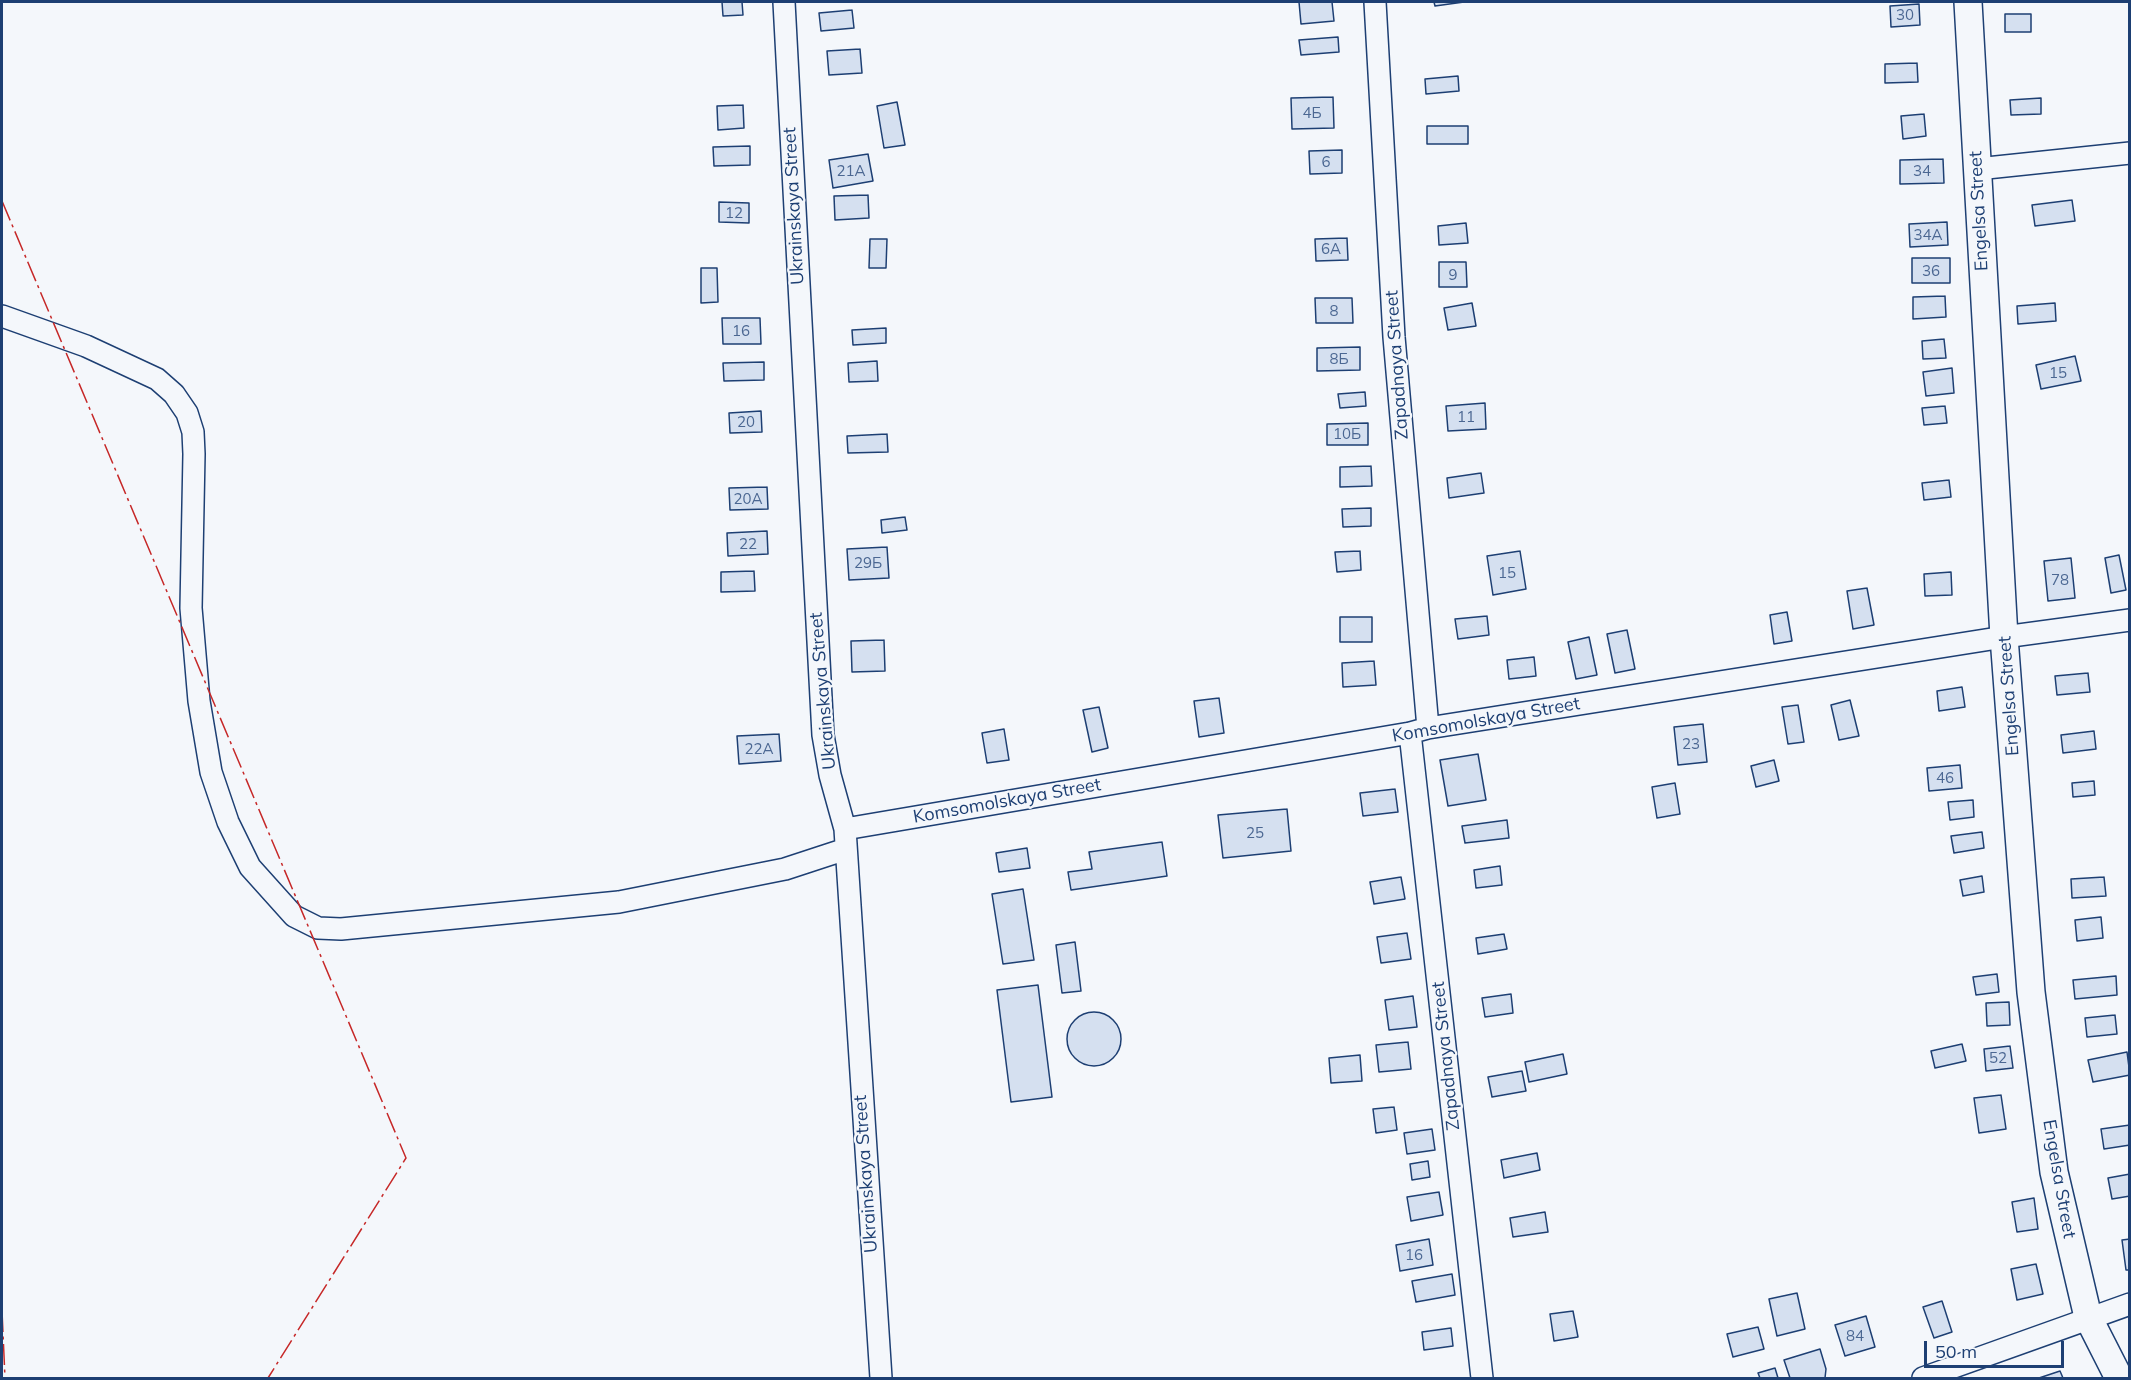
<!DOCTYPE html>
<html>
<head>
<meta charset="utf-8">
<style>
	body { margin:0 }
	#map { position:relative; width:2131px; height:1380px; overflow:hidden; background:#f4f7fb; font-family:Mulish,sans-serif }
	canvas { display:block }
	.frame { position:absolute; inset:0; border:3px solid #1d3f73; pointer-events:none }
	.scale { position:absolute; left:1924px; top:1341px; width:140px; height:27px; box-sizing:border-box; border:3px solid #1d3f73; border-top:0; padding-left:8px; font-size:18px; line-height:21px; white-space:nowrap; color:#1d3f73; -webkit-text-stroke:4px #f4f7fb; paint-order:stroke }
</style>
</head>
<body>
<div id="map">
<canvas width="2131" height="1380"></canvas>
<div class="frame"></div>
<div class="scale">50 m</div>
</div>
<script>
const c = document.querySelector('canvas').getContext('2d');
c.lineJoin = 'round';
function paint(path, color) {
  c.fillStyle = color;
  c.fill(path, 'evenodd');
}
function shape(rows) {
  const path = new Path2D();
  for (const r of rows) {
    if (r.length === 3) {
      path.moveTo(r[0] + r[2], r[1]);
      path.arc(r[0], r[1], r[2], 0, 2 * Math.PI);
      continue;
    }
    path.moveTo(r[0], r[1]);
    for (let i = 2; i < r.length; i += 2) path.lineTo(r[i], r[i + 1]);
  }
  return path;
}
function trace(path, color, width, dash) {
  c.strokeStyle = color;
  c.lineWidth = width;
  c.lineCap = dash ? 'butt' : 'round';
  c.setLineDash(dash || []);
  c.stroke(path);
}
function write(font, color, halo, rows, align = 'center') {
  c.font = font + ' Mulish,sans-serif';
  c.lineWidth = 4.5;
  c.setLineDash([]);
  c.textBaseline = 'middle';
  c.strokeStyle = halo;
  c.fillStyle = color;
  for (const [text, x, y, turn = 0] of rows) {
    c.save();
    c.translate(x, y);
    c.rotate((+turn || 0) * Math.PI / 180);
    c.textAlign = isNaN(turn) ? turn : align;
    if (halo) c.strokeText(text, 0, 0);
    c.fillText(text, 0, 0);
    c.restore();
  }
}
const building = shape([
	[722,2,742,2,743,15,723,16,722,2],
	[1299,2,1332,2,1334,21,1301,24,1299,2],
	[1434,2,1464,2,1435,6,1434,2],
	[1919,4,1920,25,1891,27,1890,6,1919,4],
	[852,10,854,28,821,31,819,13,852,10],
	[2005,14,2031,14,2031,32,2005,32,2005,14],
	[1338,37,1339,52,1301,55,1299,40,1338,37],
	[860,49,862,73,829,75,827,51,860,49],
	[1917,63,1918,82,1885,83,1885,64,1917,63],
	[1458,76,1459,91,1426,94,1425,79,1458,76],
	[1333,97,1334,128,1292,129,1291,98,1333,97],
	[2041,98,2041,114,2011,115,2010,100,2041,98],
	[897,102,905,145,884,148,877,106,897,102],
	[743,105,744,128,718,130,717,106,743,105],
	[1924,114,1926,136,1903,139,1901,116,1924,114],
	[1427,126,1468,126,1468,144,1427,144,1427,126],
	[750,146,750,165,714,166,713,147,750,146],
	[1342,150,1342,173,1310,174,1309,151,1342,150],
	[868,154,873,181,833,188,829,160,868,154],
	[1943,159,1944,183,1900,184,1900,160,1943,159],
	[868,195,869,218,835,220,834,196,868,195],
	[2072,200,2075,221,2035,226,2032,205,2072,200],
	[719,202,749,203,749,223,719,222,719,202],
	[1947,222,1948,245,1910,247,1909,224,1947,222],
	[1466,223,1468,243,1439,245,1438,226,1466,223],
	[1347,238,1348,260,1316,261,1315,239,1347,238],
	[870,239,887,239,886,268,869,268,870,239],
	[1912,258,1950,258,1950,283,1912,283,1912,258],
	[1439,262,1466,262,1467,287,1439,287,1439,262],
	[701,268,717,268,718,302,701,303,701,268],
	[1945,296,1946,317,1913,319,1913,297,1945,296],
	[1315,298,1352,298,1353,323,1316,323,1315,298],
	[1472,303,1476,326,1448,330,1444,308,1472,303],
	[2055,303,2056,321,2018,324,2017,306,2055,303],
	[722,318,760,318,761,344,723,344,722,318],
	[886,328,886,343,853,345,852,330,886,328],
	[1944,339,1946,358,1923,359,1922,341,1944,339],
	[1360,347,1360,370,1317,371,1317,348,1360,347],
	[2075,356,2081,381,2041,389,2036,365,2075,356],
	[877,361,878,381,849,382,848,363,877,361],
	[764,362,764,380,724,381,723,363,764,362],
	[1952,368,1954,393,1926,396,1923,372,1952,368],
	[1365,392,1366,406,1340,408,1338,394,1365,392],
	[1485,403,1486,429,1448,431,1446,406,1485,403],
	[1945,406,1947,423,1924,425,1922,408,1945,406],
	[761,411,762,432,730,433,729,413,761,411],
	[1368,423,1368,445,1327,445,1327,424,1368,423],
	[887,434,888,452,848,453,847,436,887,434],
	[1371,466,1372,486,1340,487,1340,467,1371,466],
	[1481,473,1484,493,1449,498,1447,478,1481,473],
	[1949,480,1951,497,1924,500,1922,483,1949,480],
	[767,487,768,509,730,510,729,488,767,487],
	[1371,508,1371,526,1343,527,1342,509,1371,508],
	[905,517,907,530,882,533,881,520,905,517],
	[767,531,768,554,728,556,727,533,767,531],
	[887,547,889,578,849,580,847,549,887,547],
	[1360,551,1361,570,1337,572,1335,552,1360,551],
	[1520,551,1526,589,1493,595,1487,556,1520,551],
	[2119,555,2126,590,2111,593,2105,558,2119,555],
	[2071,558,2075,598,2048,601,2044,561,2071,558],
	[754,571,755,591,721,592,721,572,754,571],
	[1951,572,1952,595,1925,596,1924,574,1951,572],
	[1867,588,1874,625,1853,629,1847,591,1867,588],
	[1787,612,1792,641,1774,644,1770,615,1787,612],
	[1487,616,1489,635,1458,639,1455,619,1487,616],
	[1340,617,1372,617,1372,642,1340,642,1340,617],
	[1627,630,1635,669,1615,673,1607,634,1627,630],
	[1589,637,1597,675,1576,679,1568,642,1589,637],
	[884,640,885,671,852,672,851,641,884,640],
	[1534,657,1536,676,1509,679,1507,660,1534,657],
	[1374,661,1376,685,1343,687,1342,663,1374,661],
	[2088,673,2090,692,2057,695,2055,676,2088,673],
	[1962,687,1965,707,1939,711,1937,691,1962,687],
	[1219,698,1224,733,1199,737,1194,701,1219,698],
	[1850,700,1859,736,1839,740,1831,705,1850,700],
	[1798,705,1804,742,1788,744,1782,707,1798,705],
	[1099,707,1108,748,1092,752,1083,710,1099,707],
	[1703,724,1707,762,1678,765,1674,727,1703,724],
	[1004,729,1009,760,987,763,982,733,1004,729],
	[2094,731,2096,749,2063,753,2061,735,2094,731],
	[779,734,781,761,739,764,737,736,779,734],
	[1478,754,1486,800,1448,806,1440,760,1478,754],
	[1774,760,1779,781,1756,787,1751,766,1774,760],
	[1960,765,1962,788,1929,791,1927,768,1960,765],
	[2094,781,2095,795,2073,797,2072,783,2094,781],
	[1675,783,1680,814,1657,818,1652,787,1675,783],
	[1395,789,1398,812,1363,816,1360,793,1395,789],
	[1973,800,1974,817,1950,820,1948,802,1973,800],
	[1287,809,1291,851,1223,858,1218,815,1287,809],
	[1507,820,1509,838,1465,843,1462,826,1507,820],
	[1982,832,1984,848,1954,853,1951,836,1982,832],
	[1162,842,1167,876,1071,890,1068,872,1092,869,1089,852,1162,842],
	[1027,848,1030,868,999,872,996,853,1027,848],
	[1500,866,1502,885,1476,888,1474,870,1500,866],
	[1982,876,1984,892,1963,896,1960,880,1982,876],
	[1401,877,1405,899,1374,904,1370,882,1401,877],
	[2104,877,2106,896,2072,898,2071,879,2104,877],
	[1023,889,1034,960,1003,964,992,894,1023,889],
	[2101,917,2103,938,2077,941,2075,920,2101,917],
	[1407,933,1411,959,1381,963,1377,937,1407,933],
	[1504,934,1507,949,1478,954,1476,938,1504,934],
	[1075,942,1081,991,1062,993,1056,945,1075,942],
	[1997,974,1999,992,1976,995,1973,977,1997,974],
	[2116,976,2117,995,2075,999,2073,980,2116,976],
	[1038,985,1052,1097,1011,1102,997,990,1038,985],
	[1511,994,1513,1013,1485,1017,1482,998,1511,994],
	[1413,996,1417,1027,1389,1030,1385,1000,1413,996],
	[2009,1002,2010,1025,1987,1026,1986,1003,2009,1002],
	[1094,1039,27],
	[2115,1015,2117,1034,2087,1037,2085,1018,2115,1015],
	[1408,1042,1411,1069,1379,1072,1376,1045,1408,1042],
	[1962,1044,1966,1061,1935,1068,1931,1051,1962,1044],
	[2010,1046,2013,1068,1986,1071,1984,1049,2010,1046],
	[2127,1052,2130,1075,2093,1082,2088,1060,2127,1052],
	[1563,1054,1567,1074,1529,1082,1525,1062,1563,1054],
	[1360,1055,1362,1081,1331,1083,1329,1058,1360,1055],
	[1522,1071,1526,1091,1492,1097,1488,1077,1522,1071],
	[2001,1095,2006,1129,1979,1133,1974,1098,2001,1095],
	[1394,1107,1397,1130,1376,1133,1373,1109,1394,1107],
	[2130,1125,2130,1145,2104,1149,2101,1129,2130,1125],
	[1432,1129,1435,1150,1407,1154,1404,1133,1432,1129],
	[1537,1153,1540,1170,1504,1178,1501,1160,1537,1153],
	[1428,1161,1430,1177,1412,1180,1410,1164,1428,1161],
	[2130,1174,2130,1196,2112,1199,2108,1178,2130,1174],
	[1439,1192,1443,1215,1411,1221,1407,1197,1439,1192],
	[2034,1198,2038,1229,2017,1232,2012,1202,2034,1198],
	[1545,1212,1548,1232,1513,1237,1510,1218,1545,1212],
	[1429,1239,1433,1265,1400,1271,1396,1245,1429,1239],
	[2130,1239,2130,1270,2126,1270,2122,1240,2130,1239],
	[2036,1264,2043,1294,2017,1300,2011,1269,2036,1264],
	[1452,1274,1455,1295,1416,1302,1412,1281,1452,1274],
	[1797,1293,1805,1329,1777,1336,1769,1299,1797,1293],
	[1942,1301,1952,1332,1934,1338,1923,1307,1942,1301],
	[1573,1311,1578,1337,1554,1341,1550,1314,1573,1311],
	[1866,1316,1875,1347,1845,1356,1835,1325,1866,1316],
	[1758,1327,1764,1349,1733,1357,1727,1334,1758,1327],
	[1451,1328,1453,1346,1424,1350,1422,1332,1451,1328],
	[1820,1349,1826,1369,1825,1378,1790,1378,1784,1360,1820,1349],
	[1775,1368,1778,1378,1760,1378,1758,1373,1775,1368],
	[2060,1371,2063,1378,2039,1378,2060,1371]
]);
paint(building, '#d5e0f0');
trace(building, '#1d3f73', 1.5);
const minor = shape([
	[784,2,823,735,830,775,845,829,881,1378],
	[1375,2,1394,337,1428,728],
	[1977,169,2130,153],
	[2,316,86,346,157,379,174,394,187,413,193,432,194,454,191,608,199,701,211,772,228,822,250,867,294,916,318,928,341,929,619,902,785,869,846,849],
	[1410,733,1482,1378],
	[845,829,1410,733,1428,728,2004,637,2130,620],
	[1923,1378,2130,1304]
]);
const major = shape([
	[1968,2,2004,637,2031,992,2054,1172,2088,1317,2119,1378]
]);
trace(minor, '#1d3f73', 24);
trace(major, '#1d3f73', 30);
trace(minor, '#f4f7fb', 21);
trace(major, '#f4f7fb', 27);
trace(shape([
	[2,201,406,1158,268,1378],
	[2,1311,5,1378]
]), '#c62828', 1.5, [21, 4.5, 3, 4.5]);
write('15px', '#4b6792', null, [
	["30",1905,15],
	["4Б",1312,113],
	["6",1326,162],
	["21А",851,171],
	["34",1922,171],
	["12",734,213],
	["34А",1928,235],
	["6А",1331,249],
	["36",1931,271],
	["9",1453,275],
	["8",1334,311],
	["16",741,331],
	["8Б",1339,359],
	["15",2058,373],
	["11",1466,417],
	["20",746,422],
	["10Б",1347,434],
	["20А",748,499],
	["22",748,544],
	["29Б",868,563],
	["15",1507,573],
	["78",2060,580],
	["23",1691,744],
	["22А",759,749],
	["46",1945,778],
	["25",1255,833],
	["52",1998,1058],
	["16",1414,1255],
	["84",1855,1336]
]);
write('18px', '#1d3f73', '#f4f7fb', [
	["Ukrainskaya Street",794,206,-93],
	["Engelsa Street",1979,211,-93],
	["Zapadnaya Street",1397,365,-94],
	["Ukrainskaya Street",823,691,-95],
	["Engelsa Street",2009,696,-94],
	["Komsomolskaya Street",1486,720,-10],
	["Komsomolskaya Street",1007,801,-10],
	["Zapadnaya Street",1446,1056,-96],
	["Ukrainskaya Street",866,1174,-94],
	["Engelsa Street",2059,1179,80]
]);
</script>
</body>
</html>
